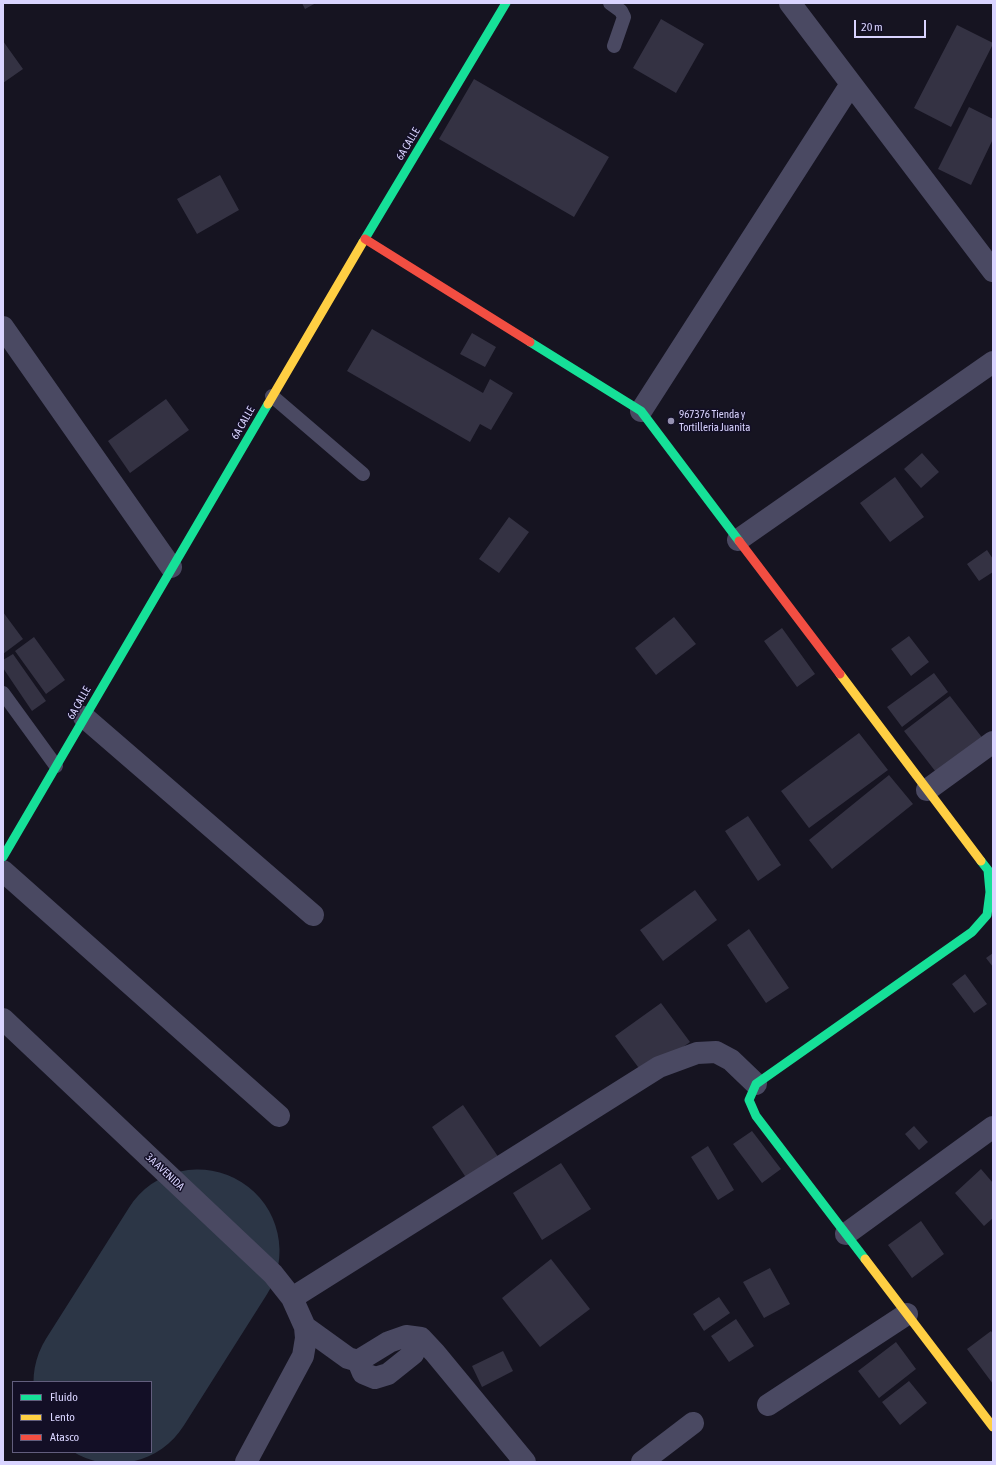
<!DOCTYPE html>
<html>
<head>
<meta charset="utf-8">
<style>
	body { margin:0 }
	#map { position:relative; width:996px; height:1465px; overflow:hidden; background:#161421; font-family:"Asap Condensed",sans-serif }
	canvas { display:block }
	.frame { position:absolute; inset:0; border:4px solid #d9d4ff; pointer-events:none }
	.legend { position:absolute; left:12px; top:1381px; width:140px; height:72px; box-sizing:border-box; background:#130f26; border:1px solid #625e7d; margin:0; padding:5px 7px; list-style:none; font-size:12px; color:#d9d4ff }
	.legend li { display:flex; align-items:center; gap:8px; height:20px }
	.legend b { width:20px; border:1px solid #625e7d }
	.scale { position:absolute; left:854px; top:20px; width:72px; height:18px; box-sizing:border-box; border:2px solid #d9d4ff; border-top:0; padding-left:5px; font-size:12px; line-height:14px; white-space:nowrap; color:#d9d4ff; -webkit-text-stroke:3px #130f26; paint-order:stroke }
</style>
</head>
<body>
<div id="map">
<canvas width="996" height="1465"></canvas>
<div class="frame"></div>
<ul class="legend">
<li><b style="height:5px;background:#16e098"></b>Fluido</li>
<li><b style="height:5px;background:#ffcf43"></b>Lento</li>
<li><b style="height:5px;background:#f24e42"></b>Atasco</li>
</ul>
<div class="scale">20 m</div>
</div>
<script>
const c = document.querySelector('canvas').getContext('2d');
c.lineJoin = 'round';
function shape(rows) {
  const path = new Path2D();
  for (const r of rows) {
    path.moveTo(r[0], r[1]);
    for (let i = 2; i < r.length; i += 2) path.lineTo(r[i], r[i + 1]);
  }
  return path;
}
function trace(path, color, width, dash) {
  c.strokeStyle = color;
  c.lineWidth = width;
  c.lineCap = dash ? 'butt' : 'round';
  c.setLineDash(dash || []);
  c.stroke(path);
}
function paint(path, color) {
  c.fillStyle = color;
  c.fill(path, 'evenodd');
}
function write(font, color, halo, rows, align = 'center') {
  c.font = font + ' "Asap Condensed",sans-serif';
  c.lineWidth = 3;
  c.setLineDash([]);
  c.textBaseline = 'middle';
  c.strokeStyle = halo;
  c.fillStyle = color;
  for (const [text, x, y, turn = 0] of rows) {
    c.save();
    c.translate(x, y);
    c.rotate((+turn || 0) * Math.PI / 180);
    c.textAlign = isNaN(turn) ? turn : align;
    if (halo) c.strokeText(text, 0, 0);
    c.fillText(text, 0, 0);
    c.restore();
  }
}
trace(shape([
	[115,1382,198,1251]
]), '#2c3646', 163);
paint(shape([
	[302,3,316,3,305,9],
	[661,19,704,44,676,93,633,68],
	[957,25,993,43,993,44,951,127,914,108],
	[3,41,23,69,3,83],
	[474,79,609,157,574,217,439,139],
	[969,107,993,119,993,139,971,185,938,169],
	[220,175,239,210,197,234,177,199],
	[372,329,483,393,490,379,513,393,491,430,480,424,470,442,347,371],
	[472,333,496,347,485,367,460,354],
	[166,399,189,430,130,473,108,441],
	[922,453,939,472,921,488,904,469],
	[895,477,924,517,890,542,860,503],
	[509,517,529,532,499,573,479,559],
	[987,550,993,559,993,572,979,581,967,564],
	[3,612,23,639,3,654],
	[674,617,696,644,656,675,635,648],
	[782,628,815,674,797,687,764,641],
	[909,636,929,662,911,676,891,649],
	[34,637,65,680,46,694,15,651],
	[13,654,46,701,32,711,3,668,3,660],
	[934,673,948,692,902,727,887,707],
	[950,696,984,740,939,776,904,731],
	[859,733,888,770,809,828,781,791],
	[889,775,913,804,832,869,809,840],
	[748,816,781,865,758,881,725,831],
	[695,890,717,920,663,961,640,930],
	[749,929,789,988,766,1003,727,945],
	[993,953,993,967,986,958],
	[965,974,987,1004,974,1013,952,984],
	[661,1003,690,1042,644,1075,615,1036],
	[463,1105,499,1158,467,1179,432,1127],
	[914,1126,928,1142,919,1150,905,1134],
	[752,1131,781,1169,762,1183,733,1144],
	[708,1146,734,1190,718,1200,691,1157],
	[561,1163,591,1209,542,1240,513,1193],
	[981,1169,993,1183,993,1218,984,1226,955,1193],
	[921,1221,944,1254,912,1278,888,1245],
	[551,1259,590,1309,540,1347,502,1298],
	[770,1268,790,1304,764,1318,743,1282],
	[719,1297,730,1313,704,1331,693,1314],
	[736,1319,754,1346,729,1362,711,1336],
	[991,1331,993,1334,993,1384,967,1349],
	[896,1342,916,1369,879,1398,858,1371],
	[503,1351,513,1371,482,1387,472,1366],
	[909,1381,927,1403,900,1425,882,1402]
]), '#343243');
trace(shape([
	[610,3,621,11,624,17,614,46],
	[272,396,363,474],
	[3,693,56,766]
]), '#4a4962', 14);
trace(shape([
	[790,3,993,271],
	[3,327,171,567],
	[641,411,851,84],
	[738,540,993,362],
	[84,717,313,915],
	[927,790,993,742],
	[3,871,279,1116],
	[3,1019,273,1274,292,1298,305,1327,306,1338,303,1356,246,1462],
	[846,1234,993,1127],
	[292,1298,659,1067,697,1053,716,1052,731,1060,756,1084],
	[305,1327,348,1358,358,1361,389,1342,406,1336,421,1338,435,1353,525,1462],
	[358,1361,363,1373,375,1378,388,1374,413,1354,421,1338],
	[768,1405,907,1314],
	[642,1462,693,1423]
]), '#4a4962', 22);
trace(shape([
	[363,242,506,3],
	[530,342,641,411,739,541],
	[3,857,268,404],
	[865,1259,756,1116,749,1100,756,1084,972,932,987,915,990,892,988,870,981,861]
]), '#16e098', 9);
trace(shape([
	[268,404,363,242],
	[840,674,981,861],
	[865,1259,993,1427]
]), '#ffcf43', 9);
trace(shape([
	[365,239,530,342],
	[739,541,840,674]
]), '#f24e42', 9);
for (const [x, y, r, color] of [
	[671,421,4,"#9591b1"]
]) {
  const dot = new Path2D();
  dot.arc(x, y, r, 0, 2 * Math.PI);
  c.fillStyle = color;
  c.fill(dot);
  trace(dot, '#130f26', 1.5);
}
write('11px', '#d9d4ff', '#130f26', [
	["6A CALLE",408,144,-59],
	["6A CALLE",243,423,-60],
	["6A CALLE",79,703,-60],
	["3A AVENIDA",165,1172,43]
]);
write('11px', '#d9d4ff', '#130f26', [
	["967376 Tienda y",679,415],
	["Tortilleria Juanita",679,428]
], 'left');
</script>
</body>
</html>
